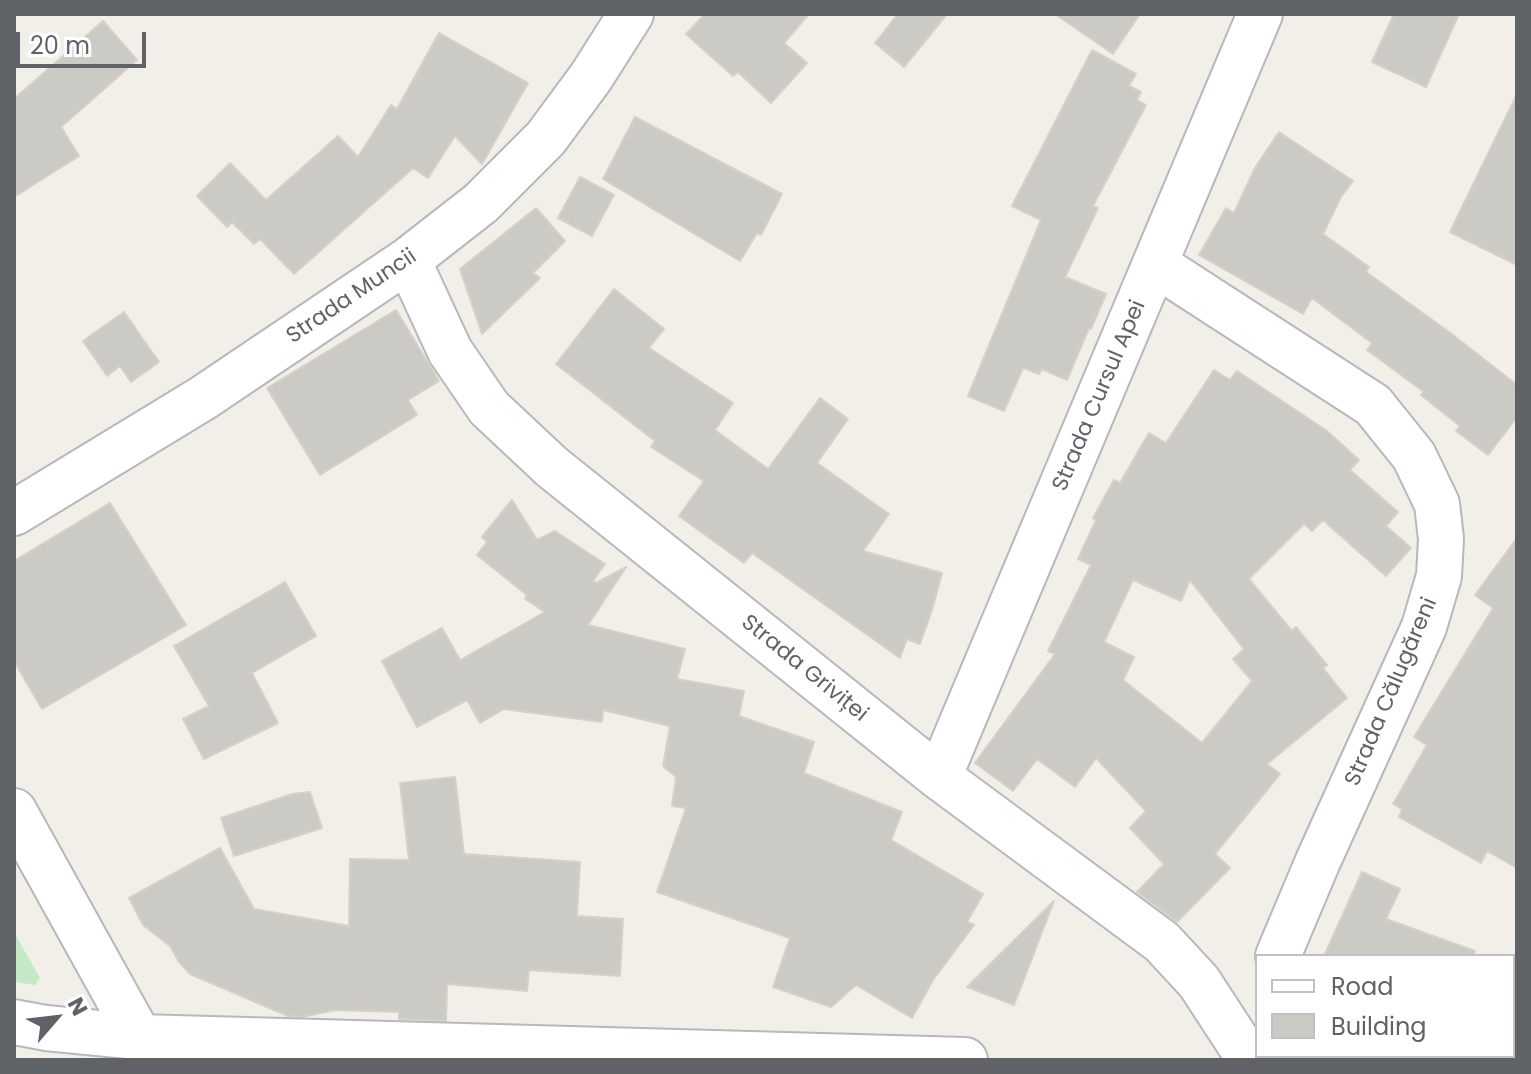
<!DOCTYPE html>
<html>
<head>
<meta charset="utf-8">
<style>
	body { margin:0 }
	#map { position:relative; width:1531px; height:1074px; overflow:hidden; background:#f1efe8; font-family:Poppins,sans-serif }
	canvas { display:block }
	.frame { position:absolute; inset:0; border:16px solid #5f6368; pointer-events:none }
	.legend { position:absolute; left:1255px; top:954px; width:260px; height:104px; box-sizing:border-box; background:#fff; border:2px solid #bfc1c3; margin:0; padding:10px 14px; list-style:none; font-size:24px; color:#5f6368 }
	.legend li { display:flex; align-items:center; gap:16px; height:40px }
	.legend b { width:40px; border:2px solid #bfc1c3 }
	.north { position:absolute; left:16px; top:978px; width:80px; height:80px; -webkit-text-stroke:6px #fff; paint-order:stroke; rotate:62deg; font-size:22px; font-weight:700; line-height:32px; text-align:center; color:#5f6368 }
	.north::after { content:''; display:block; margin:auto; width:28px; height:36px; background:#5f6368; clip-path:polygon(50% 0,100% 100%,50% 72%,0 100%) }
	.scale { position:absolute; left:16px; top:32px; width:130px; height:36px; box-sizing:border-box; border:4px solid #5f6368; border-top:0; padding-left:10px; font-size:24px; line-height:28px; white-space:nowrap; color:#5f6368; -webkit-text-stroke:6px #fff; paint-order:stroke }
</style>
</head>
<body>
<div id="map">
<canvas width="1531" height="1074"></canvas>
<div class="frame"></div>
<ul class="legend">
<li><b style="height:10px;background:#fff"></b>Road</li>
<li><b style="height:22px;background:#cccac5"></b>Building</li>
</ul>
<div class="north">N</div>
<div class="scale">20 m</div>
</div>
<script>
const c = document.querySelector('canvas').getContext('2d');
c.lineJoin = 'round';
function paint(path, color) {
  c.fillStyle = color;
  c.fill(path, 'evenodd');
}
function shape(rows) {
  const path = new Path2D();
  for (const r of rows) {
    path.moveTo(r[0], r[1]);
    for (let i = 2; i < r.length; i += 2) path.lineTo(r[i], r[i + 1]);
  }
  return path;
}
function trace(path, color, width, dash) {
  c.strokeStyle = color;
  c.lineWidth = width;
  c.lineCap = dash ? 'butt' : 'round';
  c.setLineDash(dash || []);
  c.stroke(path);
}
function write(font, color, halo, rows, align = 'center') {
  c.font = font + ' Poppins,sans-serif';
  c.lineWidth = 6;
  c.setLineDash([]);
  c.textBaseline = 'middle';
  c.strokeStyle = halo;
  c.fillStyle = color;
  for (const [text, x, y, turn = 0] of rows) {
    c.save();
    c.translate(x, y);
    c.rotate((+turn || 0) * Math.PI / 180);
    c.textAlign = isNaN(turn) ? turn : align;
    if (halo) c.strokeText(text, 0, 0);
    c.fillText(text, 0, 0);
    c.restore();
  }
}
paint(shape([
	[14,932,40,978,35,985,14,982]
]), '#c5e8c5');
const building = shape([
	[705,14,809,14,784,43,807,63,771,103,738,72,733,76,686,34,705,14],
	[898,14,947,14,904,67,875,43,898,14],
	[1055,14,1140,14,1113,54,1055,14],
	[1394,14,1459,14,1426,87,1372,62,1394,14],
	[103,21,137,60,61,127,79,156,14,197,14,99,103,21],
	[439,33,528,83,482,164,455,136,428,178,413,168,294,274,260,239,254,244,232,222,227,227,197,196,230,163,266,200,338,136,358,157,391,105,397,109,439,33],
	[1092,50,1136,74,1129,86,1141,92,1137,100,1146,105,1093,206,1098,208,1065,277,1106,294,1091,329,1089,328,1067,380,1042,369,1039,374,1023,368,1004,411,968,396,1041,220,1012,206,1092,50],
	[1517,94,1517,265,1450,232,1517,94],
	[635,117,782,194,761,235,757,233,740,261,603,179,635,117],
	[1279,132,1353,181,1341,197,1323,234,1369,267,1366,272,1449,332,1517,385,1517,417,1488,455,1456,431,1460,426,1421,395,1424,392,1367,350,1372,343,1312,298,1303,314,1199,255,1226,208,1234,213,1255,168,1279,132],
	[580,177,614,195,592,236,558,218,580,177],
	[536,208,565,241,533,273,540,278,482,334,460,269,536,208],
	[614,289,664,329,649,348,733,403,715,430,768,469,820,398,848,419,817,463,889,514,863,551,942,573,932,610,920,644,907,639,900,658,752,553,744,563,679,516,704,481,651,447,655,441,556,364,614,289],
	[396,310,439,381,408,400,417,415,320,475,267,388,396,310],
	[124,312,159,362,131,382,120,366,107,376,83,341,124,312],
	[1214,370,1230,380,1237,371,1327,431,1359,460,1350,470,1398,512,1386,526,1411,548,1386,576,1323,520,1312,531,1304,524,1249,579,1292,631,1296,627,1327,665,1323,668,1347,698,1267,764,1280,774,1215,854,1230,868,1177,922,1137,892,1164,864,1130,828,1146,811,1096,758,1075,787,1037,759,1013,791,975,763,1055,654,1048,651,1091,565,1078,559,1096,520,1093,518,1114,480,1120,483,1149,433,1166,443,1214,370],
	[1133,580,1181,601,1190,580,1244,649,1233,659,1252,681,1202,743,1123,680,1134,657,1104,642,1133,580],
	[512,500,537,540,555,531,605,564,593,581,596,583,626,567,588,625,685,649,677,679,744,691,739,716,814,742,804,773,902,812,891,840,983,894,967,922,974,925,933,980,912,1018,856,985,831,1007,773,987,790,938,657,892,686,808,672,806,676,777,663,766,670,726,603,710,602,722,504,709,480,723,467,700,417,727,382,661,442,628,460,660,545,612,525,599,527,595,477,555,487,542,482,537,512,500],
	[110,503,186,625,42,709,14,661,14,561,110,503],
	[1517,538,1517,868,1487,851,1481,863,1399,817,1402,809,1393,804,1427,745,1414,737,1493,608,1475,595,1517,538],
	[285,582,316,636,252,673,278,723,204,759,183,719,209,706,174,646,285,582],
	[455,777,464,854,580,862,577,916,623,919,620,976,529,970,527,991,447,984,446,1021,399,1019,399,1012,335,1010,302,1017,288,1016,190,974,179,962,170,946,143,925,129,898,220,848,254,909,349,926,350,859,409,860,400,783,455,777],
	[310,792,322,828,234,856,221,818,292,794,310,792],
	[1362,872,1400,889,1386,919,1475,951,1474,956,1324,956,1362,872],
	[1054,901,1014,1005,967,987,1054,901]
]);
paint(building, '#cccac5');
trace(building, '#d6d1c6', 2);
const minor = shape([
	[408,260,450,351,489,408,552,467,939,777,1162,942,1199,982,1240,1045],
	[1155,264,1373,405,1414,456,1437,504,1441,539,1439,576,1424,627,1318,861,1278,956],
	[14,513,203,398,408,260,481,203,546,138,591,77,631,14],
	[939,777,1260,14],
	[14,811,151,1058],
	[14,1022,46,1028,139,1037,965,1060]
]);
trace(minor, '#b5b8bc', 48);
trace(minor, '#fff', 44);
write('22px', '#5f6368', '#fff', [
	["Strada Muncii",352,297,-34],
	["Strada Cursul Apei",1100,396,-67],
	["Strada Griviței",804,669,39],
	["Strada Călugăreni",1392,692,-67]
]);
</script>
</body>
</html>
